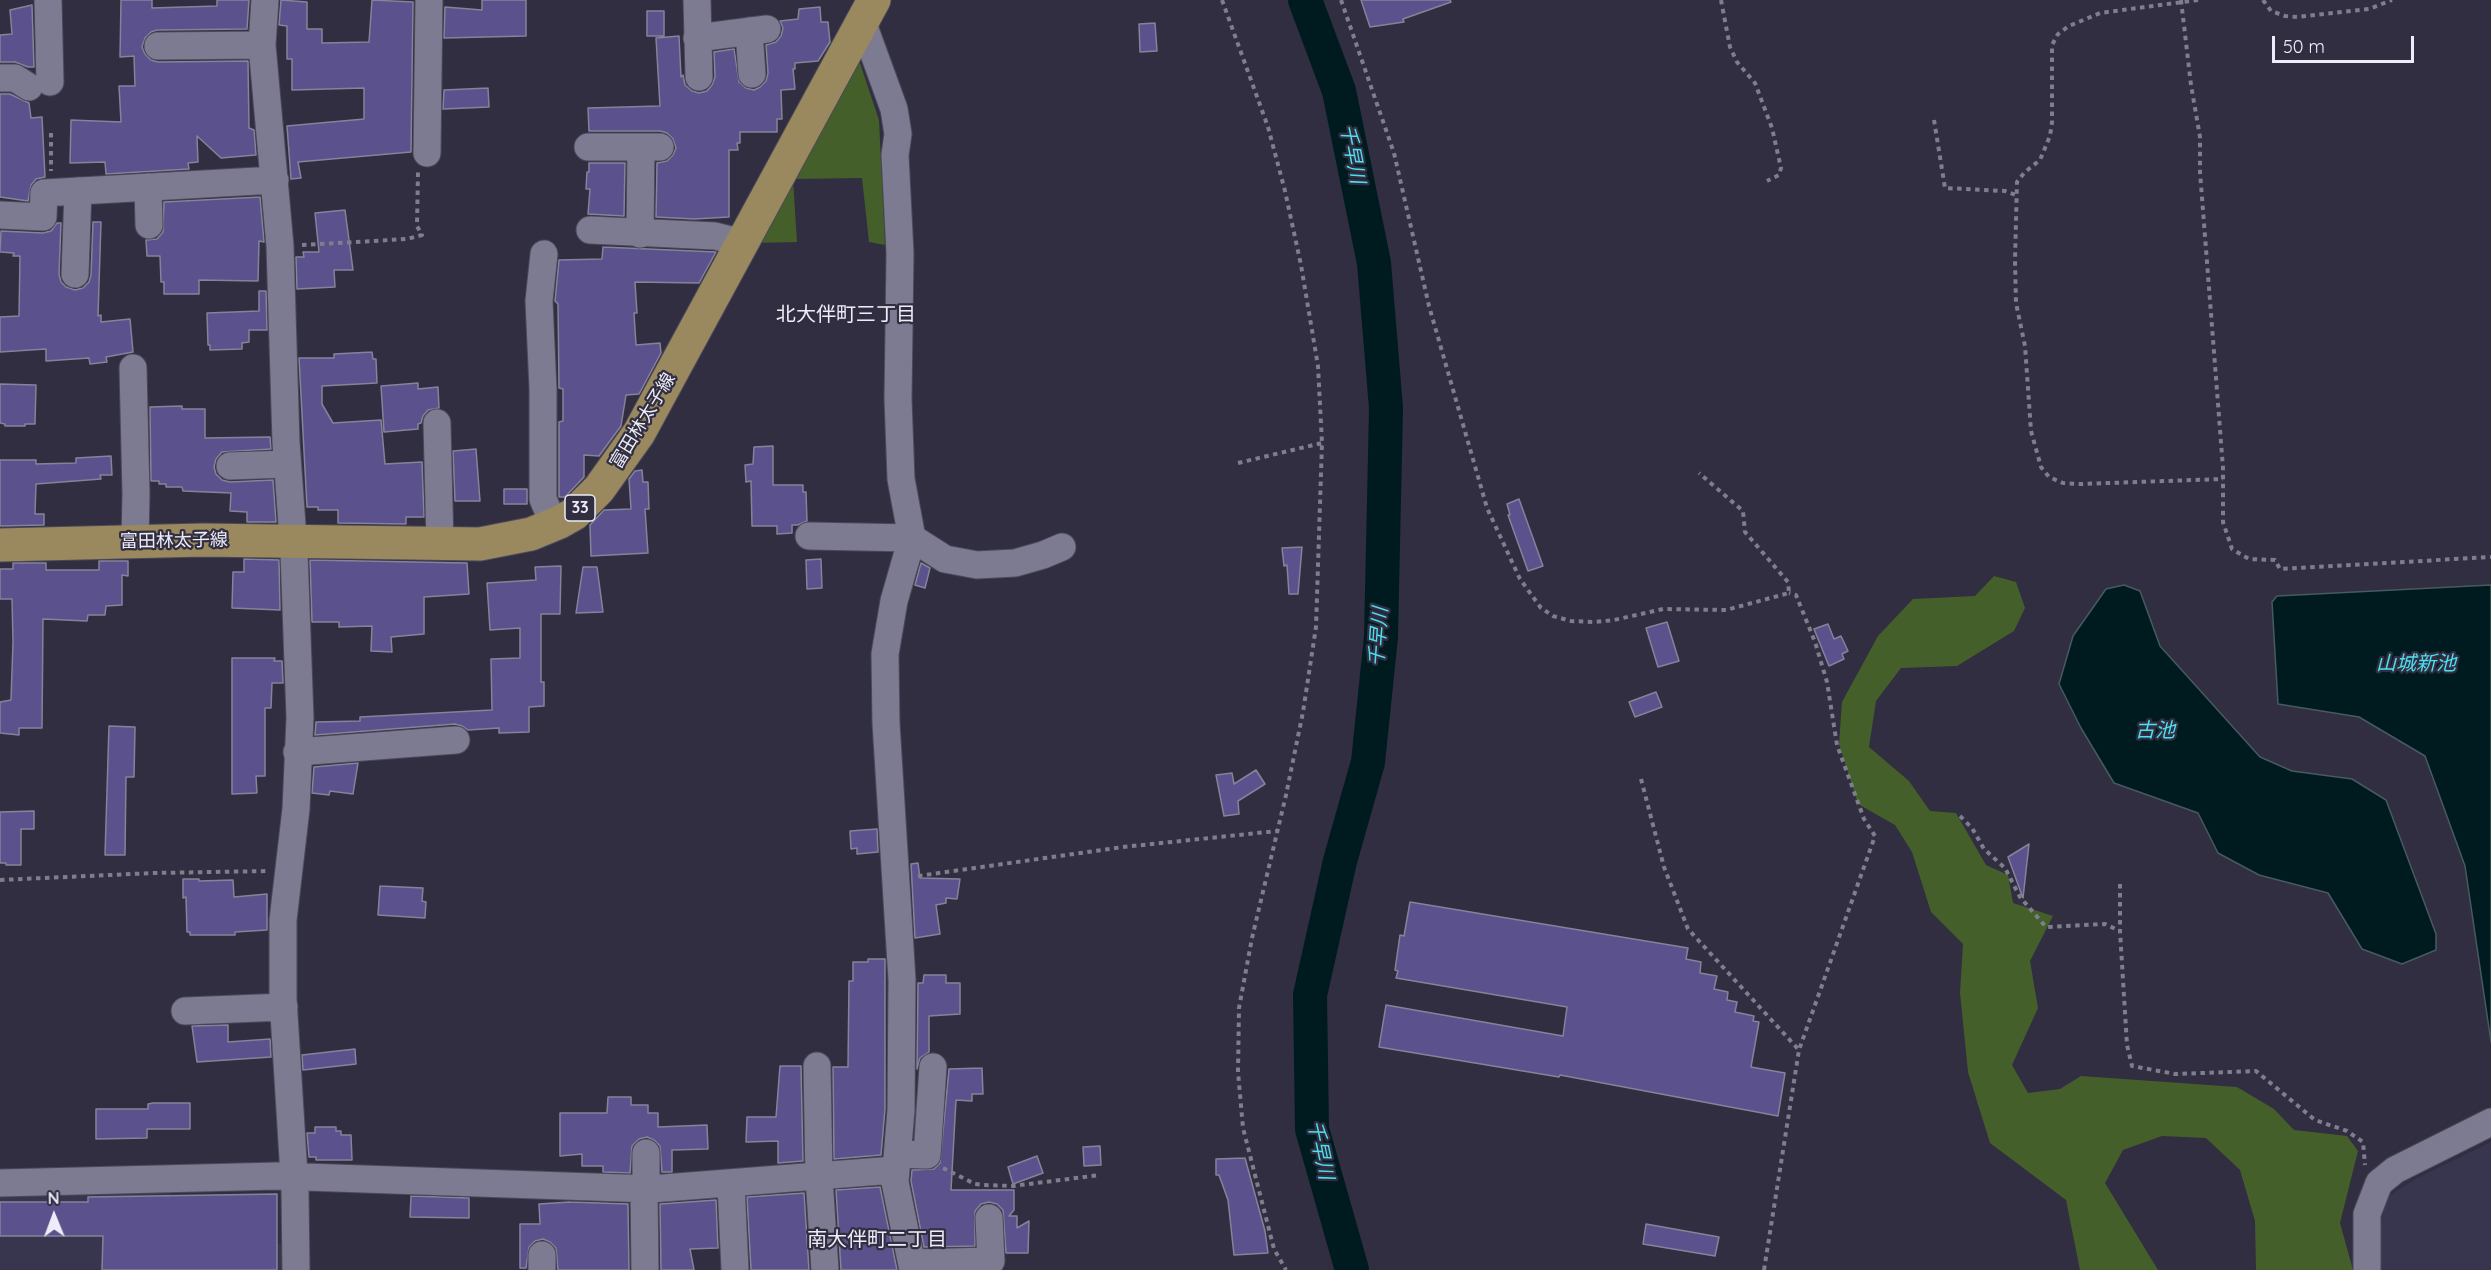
<!DOCTYPE html>
<html>
<head>
<meta charset="utf-8">
<style>
	body { margin:0 }
	#map { position:relative; width:2491px; height:1270px; overflow:hidden; background:#302e40; font-family:Quicksand,sans-serif }
	canvas { display:block }
	.north { position:absolute; left:24px; top:1186px; width:60px; height:60px; -webkit-text-stroke:4px #302e40; paint-order:stroke; rotate:359deg; font-size:16px; font-weight:700; line-height:24px; text-align:center; color:#edecf8 }
	.north::after { content:''; display:block; margin:auto; width:21px; height:27px; background:#edecf8; clip-path:polygon(50% 0,100% 100%,50% 72%,0 100%) }
	.scale { position:absolute; left:2272px; top:36px; width:142px; height:27px; box-sizing:border-box; border:3px solid #edecf8; border-top:0; padding-left:8px; font-size:18px; line-height:21px; white-space:nowrap; color:#edecf8; -webkit-text-stroke:4px #302e40; paint-order:stroke }
</style>
</head>
<body>
<div id="map">
<canvas width="2491" height="1270"></canvas>
<div class="north">N</div>
<div class="scale">50 m</div>
</div>
<script>
const c = document.querySelector('canvas').getContext('2d');
c.lineJoin = 'round';
function paint(path, color) {
  c.fillStyle = color;
  c.fill(path, 'evenodd');
}
function shape(rows) {
  const path = new Path2D();
  for (const r of rows) {
    path.moveTo(r[0], r[1]);
    for (let i = 2; i < r.length; i += 2) path.lineTo(r[i], r[i + 1]);
  }
  return path;
}
function trace(path, color, width, dash) {
  c.strokeStyle = color;
  c.lineWidth = width;
  c.lineCap = dash ? 'butt' : 'round';
  c.setLineDash(dash || []);
  c.stroke(path);
}
function write(font, color, halo, rows, align = 'center') {
  c.font = font + ' Quicksand,"Noto Sans JP",sans-serif';
  c.lineWidth = 4.5;
  c.setLineDash([]);
  c.textBaseline = 'middle';
  c.strokeStyle = halo;
  c.fillStyle = color;
  for (const [text, x, y, turn = 0] of rows) {
    c.save();
    c.translate(x, y);
    c.rotate((+turn || 0) * Math.PI / 180);
    c.textAlign = isNaN(turn) ? turn : align;
    if (halo) c.strokeText(text, 0, 0);
    c.fillText(text, 0, 0);
    c.restore();
  }
}
paint(shape([
	[2491,1142,2491,1270,2378,1270,2382,1208,2390,1195,2415,1179],
	[170,1188,171,1243,288,1244,290,1270,0,1270,0,1193]
]), '#38354e');
paint(shape([
	[856,51,879,120,885,245,869,242,862,178,793,179,797,242,753,243],
	[1994,576,2016,582,2025,608,2014,631,1957,666,1901,668,1876,701,1869,747,1909,781,1930,811,1956,813,1986,865,2008,875,2013,903,2053,916,2030,961,2038,1008,2012,1065,2028,1093,2060,1089,2081,1076,2237,1087,2274,1109,2294,1130,2347,1136,2358,1151,2340,1223,2353,1270,2256,1270,2255,1221,2240,1170,2206,1138,2162,1136,2123,1150,2105,1183,2158,1270,2080,1270,2066,1200,1990,1143,1968,1072,1960,993,1963,944,1931,912,1912,852,1895,825,1858,804,1839,744,1842,702,1878,636,1913,599,1975,596]
]), '#455f2b');
const water = shape([
	[2124,585,2140,591,2160,646,2260,757,2292,771,2352,779,2386,800,2436,934,2436,950,2402,964,2362,949,2328,893,2259,875,2218,853,2198,813,2114,783,2081,728,2059,684,2073,636,2106,589,2124,585],
	[2491,585,2491,1042,2465,866,2425,756,2359,717,2278,704,2272,602,2277,596,2491,585]
]);
paint(water, '#001b1f');
trace(water, '#475a60', 1.5);
trace(shape([
	[1305,0,1339,91,1374,263,1386,408,1381,637,1368,762,1340,861,1310,995,1312,1129,1352,1270]
]), '#001b1f', 34);
const building = shape([
	[121,0,152,0,152,8,217,6,217,0,249,0,247,29,157,30,151,32,145,38,142,47,145,54,151,60,158,62,248,61,249,128,254,130,256,155,221,158,197,136,198,162,188,163,189,169,106,174,105,162,70,163,71,120,121,122,119,86,135,86,134,56,120,57,121,0],
	[281,0,307,2,307,29,322,29,322,43,369,42,372,0,413,2,411,152,298,162,301,178,291,179,287,126,364,119,364,88,292,90,292,59,287,59,287,26,279,25,281,0],
	[482,0,526,0,526,36,444,38,445,7,482,10,482,0],
	[1361,0,1450,0,1451,2,1403,19,1404,22,1370,27,1361,0],
	[32,5,34,67,28,67,15,62,0,62,0,35,12,34,10,10,32,5],
	[820,7,821,22,828,22,830,42,818,61,795,63,795,69,793,69,795,89,781,90,782,119,777,119,777,132,740,132,740,143,737,143,738,150,729,150,729,217,694,219,656,217,657,163,667,161,673,155,676,148,673,139,667,133,660,131,589,131,588,108,660,106,656,38,679,36,681,77,683,75,685,85,692,91,699,93,707,91,712,85,715,77,714,52,734,49,739,82,746,88,754,90,760,87,766,81,768,73,766,45,776,42,781,36,783,28,780,21,798,19,799,9,820,7],
	[647,11,664,11,664,36,647,36,647,11],
	[1155,23,1157,51,1140,52,1139,24,1155,23],
	[488,88,489,107,443,109,444,90,488,88],
	[0,94,10,94,29,103,31,118,42,117,45,177,36,179,31,185,28,201,0,197,0,94],
	[589,163,625,163,624,216,588,214,590,189,586,189,587,172,589,172,589,163],
	[260,197,264,242,259,241,258,281,199,280,199,294,164,294,164,282,161,282,160,256,147,256,146,240,157,239,163,232,164,202,260,197],
	[345,210,353,270,334,270,335,287,297,289,296,257,304,257,303,252,319,252,315,213,345,210],
	[93,222,101,222,98,316,101,315,101,322,130,319,133,352,106,357,107,362,90,364,89,358,46,361,46,349,0,352,0,317,19,316,20,256,13,256,14,253,0,252,1,231,43,233,51,231,57,223,61,223,59,274,61,282,66,287,75,290,83,288,89,282,91,275,93,222],
	[603,247,716,252,699,283,635,282,637,313,634,313,636,345,660,343,661,353,639,394,626,395,621,426,599,456,584,455,584,477,565,497,559,497,559,422,563,421,563,389,559,388,558,304,555,301,559,260,602,259,603,247],
	[259,291,266,291,267,330,249,330,249,342,242,343,242,349,210,350,210,345,208,345,207,313,259,311,259,291],
	[372,352,373,359,376,359,377,383,322,386,322,404,333,423,381,420,385,464,422,462,424,517,406,517,406,524,338,523,338,510,318,510,318,507,307,507,299,358,334,358,334,354,372,352],
	[418,383,418,389,438,387,439,408,428,410,423,416,421,423,418,424,418,429,384,432,381,386,418,383],
	[0,384,36,385,35,424,25,424,25,426,5,426,5,424,0,423,0,384],
	[182,406,182,409,205,409,205,438,270,437,271,449,222,452,216,459,214,467,216,474,222,480,230,482,273,480,276,522,247,522,247,512,230,511,231,493,183,491,182,487,166,487,166,484,159,484,159,481,151,481,150,407,182,406],
	[773,446,773,485,803,485,803,492,806,492,807,521,798,525,792,525,792,533,777,534,777,526,752,526,751,481,746,482,745,465,753,464,754,447,773,446],
	[476,449,480,501,455,501,453,451,476,449],
	[111,456,112,475,100,475,101,479,36,484,35,514,44,514,44,525,0,526,0,460,36,460,36,464,76,463,76,458,111,456],
	[642,470,643,482,648,482,649,509,645,509,648,553,591,556,590,525,604,510,631,509,629,479,635,471,642,470],
	[504,489,527,489,527,504,504,504,504,489],
	[1519,499,1543,566,1528,571,1508,515,1510,515,1507,504,1519,499],
	[1302,547,1298,594,1289,594,1287,565,1284,566,1282,548,1302,547],
	[244,559,279,560,280,610,232,608,233,572,244,572,244,559],
	[821,559,822,588,807,589,806,560,821,559],
	[310,560,467,563,469,594,424,597,424,634,391,637,392,652,371,651,372,626,339,627,339,622,312,622,310,560],
	[99,561,128,561,128,576,122,575,122,605,106,606,105,615,88,615,87,621,43,619,42,728,19,728,19,735,0,733,0,702,11,700,13,642,12,599,0,599,0,569,13,569,13,563,46,563,46,570,99,570,99,561],
	[921,563,930,568,925,588,915,585,921,563],
	[561,566,560,614,541,614,541,682,544,682,544,706,529,707,529,732,499,733,499,728,468,730,462,726,455,724,315,735,316,722,360,721,360,717,492,710,491,659,520,658,520,628,490,630,487,583,536,580,535,567,561,566],
	[583,567,597,567,603,612,576,613,583,567],
	[1667,622,1679,661,1658,667,1646,628,1667,622],
	[1828,624,1834,639,1841,636,1848,651,1842,654,1844,659,1829,666,1814,629,1828,624],
	[232,658,275,658,274,661,282,661,283,683,272,683,271,708,265,708,265,776,256,776,257,793,232,794,232,658],
	[1656,692,1662,707,1635,717,1629,702,1656,692],
	[109,726,135,727,134,777,126,777,125,855,105,855,109,726],
	[358,763,353,794,330,791,329,795,312,793,314,767,358,763],
	[1256,770,1265,784,1238,801,1239,814,1224,816,1216,775,1232,773,1234,784,1256,770],
	[34,811,34,829,21,829,21,865,6,865,6,863,0,863,0,812,34,811],
	[877,829,878,852,857,854,857,848,851,849,850,831,877,829],
	[2029,844,2023,898,2008,857,2029,844],
	[918,863,920,878,960,879,957,899,946,898,946,903,936,905,940,934,915,938,911,864,918,863],
	[183,879,199,879,199,881,233,880,234,897,267,894,267,930,235,932,235,935,190,935,190,932,187,932,186,897,183,898,183,879],
	[380,886,423,888,422,901,426,902,425,918,378,915,380,886],
	[1410,902,1688,948,1686,959,1701,962,1700,973,1717,976,1714,989,1728,992,1727,1000,1737,1002,1735,1012,1754,1016,1753,1021,1759,1022,1751,1067,1785,1073,1778,1116,1560,1075,1559,1077,1379,1047,1386,1005,1563,1036,1567,1007,1396,978,1398,971,1395,970,1400,935,1404,936,1410,902],
	[868,959,885,959,885,1109,881,1155,834,1159,833,1067,848,1067,849,981,853,981,853,962,868,962,868,959],
	[924,975,946,975,946,983,960,983,960,1014,929,1016,929,1052,920,1058,917,1069,918,983,923,983,924,975],
	[228,1025,228,1042,270,1039,271,1057,197,1062,192,1026,228,1025],
	[355,1049,356,1064,303,1070,302,1055,355,1049],
	[780,1066,801,1066,803,1161,778,1163,778,1141,746,1142,747,1117,776,1117,780,1066],
	[982,1068,983,1094,972,1094,972,1101,956,1100,951,1190,1014,1190,1014,1210,1009,1216,1017,1216,1017,1228,1029,1221,1028,1253,1006,1253,1003,1210,997,1204,989,1202,981,1204,975,1211,975,1246,924,1247,911,1181,912,1170,934,1169,940,1163,949,1069,982,1068],
	[608,1097,631,1097,631,1105,648,1105,648,1113,658,1113,658,1127,707,1125,708,1149,672,1150,672,1172,662,1172,660,1146,654,1140,647,1137,639,1139,632,1146,630,1173,603,1172,603,1166,582,1166,582,1154,560,1156,560,1113,607,1113,608,1097],
	[153,1103,190,1103,190,1129,147,1129,147,1138,96,1139,96,1109,148,1109,148,1104,153,1103],
	[315,1127,336,1127,336,1131,341,1131,341,1135,351,1135,352,1160,316,1160,316,1157,309,1157,307,1133,315,1133,315,1127],
	[1100,1146,1101,1165,1084,1166,1083,1147,1100,1146],
	[1037,1156,1043,1173,1013,1184,1008,1167,1037,1156],
	[1245,1158,1265,1231,1268,1253,1234,1255,1228,1200,1219,1175,1216,1175,1216,1159,1245,1158],
	[880,1187,897,1270,841,1270,836,1190,880,1187],
	[804,1193,809,1270,751,1270,747,1197,804,1193],
	[277,1194,277,1270,102,1270,103,1236,0,1236,0,1202,88,1202,88,1197,277,1194],
	[411,1196,469,1198,469,1218,410,1217,411,1196],
	[716,1200,718,1248,690,1249,694,1270,661,1270,660,1204,716,1200],
	[570,1202,628,1204,629,1270,558,1270,556,1248,550,1242,543,1239,535,1241,529,1247,526,1268,520,1268,520,1224,540,1224,539,1204,570,1202],
	[1646,1224,1719,1237,1715,1256,1643,1244,1646,1224]
]);
paint(building, '#5b528d');
trace(building, '#85839a', 1.5);
const minor = shape([
	[48,0,50,82],
	[265,0,262,45,280,246,286,442,294,552,300,718,296,809,283,920,283,998,295,1191,296,1270],
	[697,0,699,77],
	[862,21,894,109,898,134,895,155,900,253,898,399,901,479,912,538,894,601,885,654,886,723,902,980,901,1110,895,1182,913,1270],
	[749,31,752,74],
	[697,38,767,29],
	[158,46,262,45],
	[0,78,15,78,29,87],
	[588,147,660,147],
	[427,153,429,0],
	[148,187,149,225],
	[0,215,43,217,44,193,275,180],
	[590,230,715,236,743,243],
	[640,234,641,147],
	[544,254,539,301,543,389,543,499,554,525],
	[75,274,78,191],
	[133,368,136,494,135,541],
	[437,423,440,544],
	[230,466,287,464],
	[809,536,912,538,945,559,977,565,1015,563,1043,555,1062,547],
	[297,752,456,740],
	[185,1011,284,1007],
	[817,1066,819,1177,825,1270],
	[898,1154,927,1155,933,1067],
	[0,1183,277,1176,651,1189,894,1170],
	[731,1184,735,1270],
	[644,1189,645,1270],
	[646,1189,646,1153],
	[542,1255,542,1270],
	[913,1263,991,1261,989,1218],
	[2367,1270,2367,1214,2379,1183,2395,1170,2491,1122]
]);
const major = shape([
	[0,545,203,540,480,544,531,534,560,522,574,514,599,489,639,433,874,0]
]);
trace(minor, '#4b4959', 29);
trace(major, '#4b4959', 35);
trace(shape([
	[1222,0,1268,127,1285,191,1301,265,1318,366,1322,443,1316,627,1303,712,1286,795,1252,938,1239,1008,1238,1072,1243,1128,1274,1249,1286,1270],
	[1341,0,1394,153,1429,306,1487,508,1520,579,1541,608,1553,616,1571,621,1595,622,1614,620,1663,609,1726,610,1789,593,1788,582,1745,532,1743,511,1699,473],
	[1721,0,1730,47,1737,62,1755,83,1772,128,1781,168,1779,175,1767,181],
	[2181,0,2191,85,2200,137,2200,172,2223,468,2223,522,2232,549,2249,559,2275,560,2280,569,2491,557],
	[2198,0,2100,13,2069,26,2058,34,2052,45,2052,122,2050,136,2040,160,2025,172,2017,182,2015,261,2016,303,2025,346,2031,431,2041,467,2049,477,2063,483,2080,484,2223,479],
	[2263,0,2271,11,2285,16,2297,17,2369,9,2392,0],
	[1934,120,1945,188,2005,191,2016,195],
	[51,133,51,171],
	[302,245,407,239,422,235,417,226,418,172],
	[1238,463,1322,443],
	[1641,779,1664,867,1688,929,1799,1050],
	[1960,816,1972,828,1984,849,2005,868,2020,897,2046,927,2105,924,2120,931],
	[918,876,1123,847,1277,831],
	[0,880,154,873,269,871],
	[2120,884,2120,931,2127,1045,2132,1066,2175,1074,2256,1071,2315,1120,2347,1131,2363,1142,2365,1165],
	[943,1168,975,1184,984,1185,1013,1186,1100,1175],
	[1764,1270,1799,1050,1875,836,1864,819,1837,745,1827,682,1815,642,1796,595,1789,593]
]), '#7f7e8d', 4, [4.5, 4.5]);
trace(minor, '#7d7b91', 27);
trace(major, '#9a895e', 33);
for (const [x, y, w] of [
	[580,508,30]
]) {
  const box = new Path2D();
  box.roundRect(x - w / 2, y - 13, w, 26, 4.5);
  c.fillStyle = '#302e40';
  c.fill(box);
  trace(box, '#edecf8', 1.5);
}
write('bold 16px', '#edecf8', null, [
	["33",580,508]
]);
write('18px', '#edecf8', '#302e40', [
	["富田林太子線",643,421,-59],
	["富田林太子線",174,541,-1]
]);
write('italic 20px', '#4cdfef', '#302e40', [
	["千早川",1352,154,79],
	["千早川",1379,637,-86],
	["山城新池",2416,664],
	["古池",2155,731],
	["千早川",1320,1150,78]
]);
write('20px', '#edecf8', '#302e40', [
	["北大伴町三丁目",846,315],
	["南大伴町二丁目",877,1240]
]);
</script>
</body>
</html>
